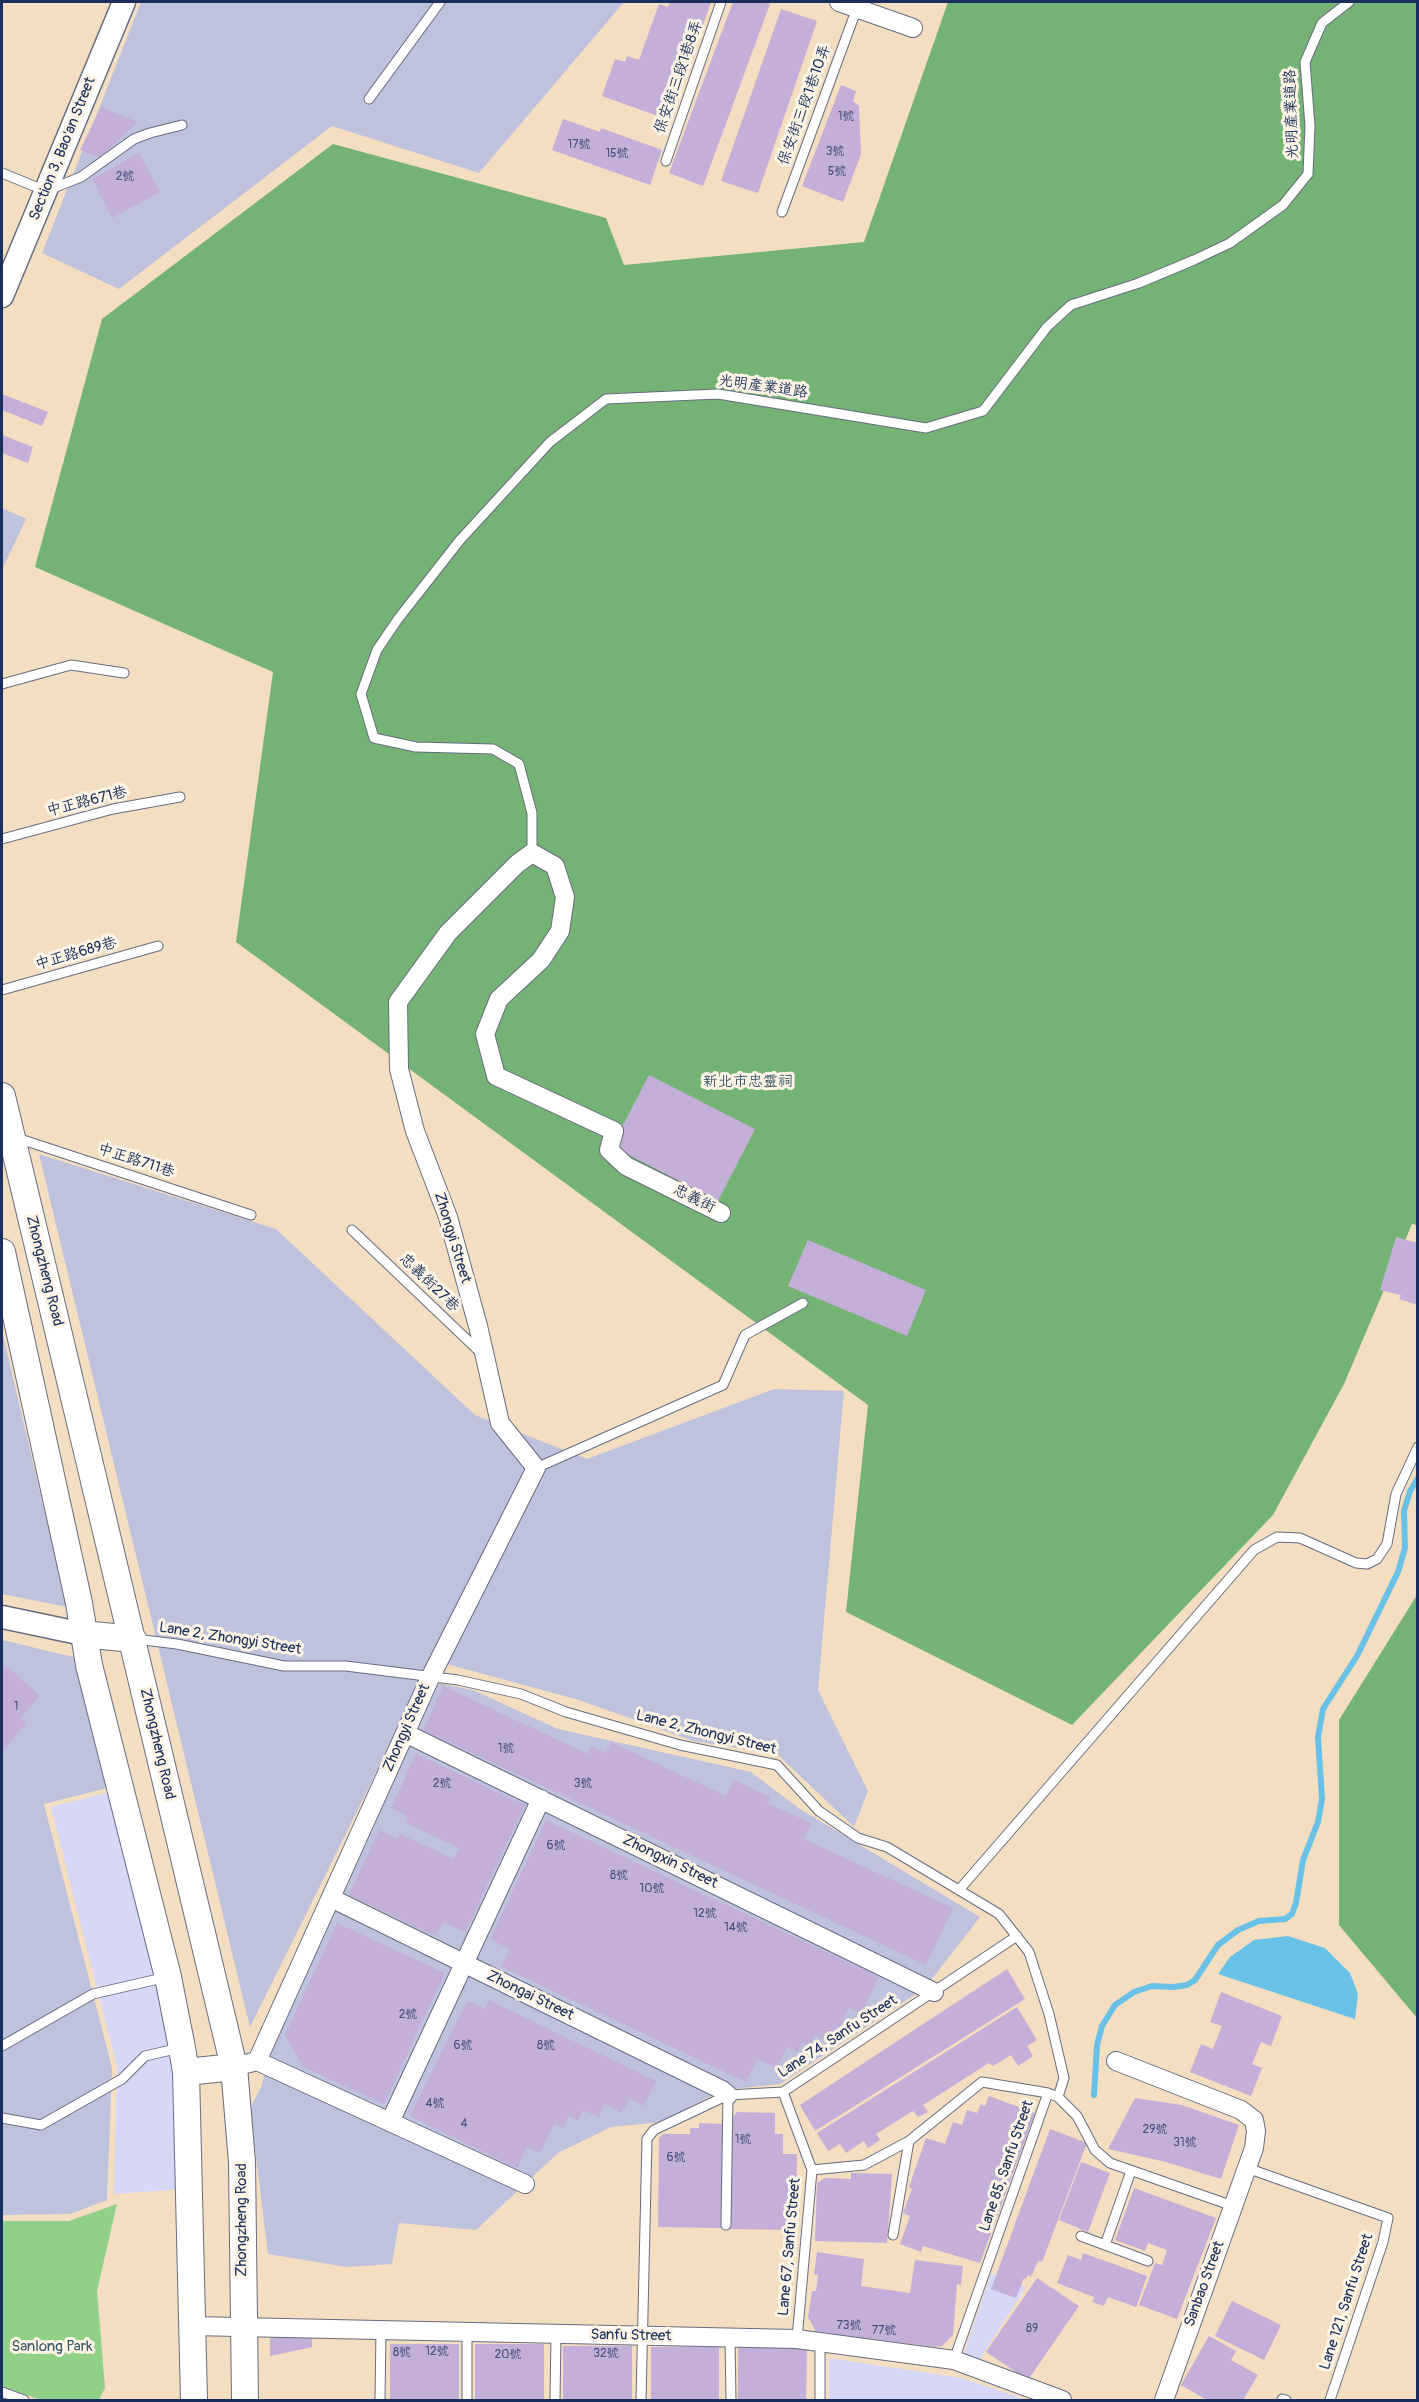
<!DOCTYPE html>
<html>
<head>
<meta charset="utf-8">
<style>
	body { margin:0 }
	#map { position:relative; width:1419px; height:2402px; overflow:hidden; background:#f4dec1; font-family:Pangolin,sans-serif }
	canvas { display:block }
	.frame { position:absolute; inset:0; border:3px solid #1b2f5e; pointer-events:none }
</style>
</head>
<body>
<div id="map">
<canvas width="1419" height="2402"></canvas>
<div class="frame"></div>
</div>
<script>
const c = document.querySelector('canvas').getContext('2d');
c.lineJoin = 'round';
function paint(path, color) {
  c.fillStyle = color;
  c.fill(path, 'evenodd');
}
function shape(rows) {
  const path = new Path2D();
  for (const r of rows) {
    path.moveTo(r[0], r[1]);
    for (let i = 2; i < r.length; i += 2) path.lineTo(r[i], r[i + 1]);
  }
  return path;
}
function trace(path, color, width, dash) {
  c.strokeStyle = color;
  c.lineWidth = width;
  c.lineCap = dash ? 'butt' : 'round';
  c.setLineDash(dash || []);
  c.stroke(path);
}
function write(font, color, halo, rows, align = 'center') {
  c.font = font + ' Pangolin,"LXGW WenKai TC",sans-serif';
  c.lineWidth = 6;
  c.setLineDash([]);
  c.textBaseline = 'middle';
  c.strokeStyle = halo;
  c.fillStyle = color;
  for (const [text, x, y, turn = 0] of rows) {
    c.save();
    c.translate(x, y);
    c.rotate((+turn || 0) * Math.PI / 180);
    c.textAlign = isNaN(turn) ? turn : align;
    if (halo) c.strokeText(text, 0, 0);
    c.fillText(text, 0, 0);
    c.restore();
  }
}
paint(shape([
	[115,1791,187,2069,185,2189,114,2194,117,2067,51,1807],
	[991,2274,1026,2287,978,2362,963,2356],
	[829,2358,962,2378,1027,2400,829,2400]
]), '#d7d7f8');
paint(shape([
	[141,2,624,2,479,173,332,126,119,289,42,253],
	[2,508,26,519,2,570],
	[39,1154,276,1229,475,1415,587,1459,774,1389,844,1391,818,1690,868,1791,854,1827,777,1754,694,1741,579,1700,432,1660,250,2027],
	[2,1331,67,1607,2,1594],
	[2,1640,86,1660,119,1785,44,1804,112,2068,107,2200,70,2214,2,2215],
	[436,1683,473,1690,558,1729,751,1772,800,1809,980,1917,925,1988,780,2084,722,2090,662,2122,611,2127,558,2153,476,2230,399,2223,392,2264,347,2267,268,2254,250,2108,261,2087,271,2052]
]), '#bfc2dd');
paint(shape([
	[117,2204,97,2291,105,2388,99,2400,41,2400,2,2386,2,2221,69,2221]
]), '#91d187');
paint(shape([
	[948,2,1417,2,1417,1225,1412,1224,1344,1384,1273,1515,1072,1725,846,1612,868,1405,236,942,273,672,35,567,102,319,333,144,606,218,624,265,864,242],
	[1417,1595,1417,2018,1339,1925,1339,1720]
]), '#74b374');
paint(shape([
	[1288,1936,1325,1948,1350,1973,1358,1994,1355,2019,1218,1974,1230,1957,1254,1940]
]), '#6ac1e7');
trace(shape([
	[1094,2095,1097,2045,1102,2026,1115,2005,1134,1992,1152,1986,1174,1987,1187,1985,1195,1980,1218,1945,1238,1930,1259,1921,1285,1919,1292,1914,1296,1903,1303,1860,1318,1822,1322,1799,1318,1737,1323,1709,1357,1656,1398,1572,1405,1548,1404,1511,1410,1491,1418,1478]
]), '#6ac1e7', 6);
paint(shape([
	[670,2,711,2,669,120,602,96,615,59,625,62,627,56,639,60,659,4,668,7],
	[733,2,762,2,770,4,703,186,669,173],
	[781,9,817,21,758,193,721,181],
	[841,85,856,91,853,101,859,106,861,154,843,202,802,186],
	[101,107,138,122,100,158,80,150],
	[563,119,600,132,601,128,662,150,650,185,552,150],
	[139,153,160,192,112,218,92,179],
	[2,394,48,412,42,426,2,410],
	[2,435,33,447,28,463,2,453],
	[649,1075,755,1129,718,1201,612,1146],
	[1396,1237,1418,1243,1418,1305,1399,1299,1401,1295,1380,1290],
	[808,1240,926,1290,907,1336,788,1286],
	[2,1666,9,1668,40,1696,21,1718,26,1723,2,1753],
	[443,1686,588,1754,591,1746,606,1753,611,1742,726,1796,734,1780,770,1797,767,1803,811,1823,804,1839,953,1908,926,1965,423,1730],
	[416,1754,525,1805,465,1932,443,1922,436,1936,349,1895,379,1830,398,1839,400,1834,454,1859,459,1848,406,1823,409,1817,391,1808],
	[546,1820,879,1977,861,2014,849,2008,836,2036,826,2031,822,2039,815,2035,810,2046,802,2043,798,2052,787,2047,777,2068,757,2059,746,2082,502,1967,510,1949,490,1939],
	[337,1923,445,1973,384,2104,303,2067,285,2035],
	[1007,1969,1025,1999,815,2131,800,2105],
	[1221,1992,1282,2016,1271,2046,1261,2042,1252,2064,1262,2068,1251,2096,1190,2072,1201,2044,1213,2049,1222,2026,1210,2022],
	[489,2000,656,2081,644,2106,629,2098,622,2113,605,2104,599,2117,583,2110,578,2121,569,2116,563,2128,554,2124,540,2153,527,2147,517,2168,410,2116,467,2001,485,2009],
	[1017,2007,1037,2040,1027,2046,1033,2056,1018,2066,1011,2055,993,2066,989,2063,923,2105,928,2112,918,2117,913,2111,876,2134,880,2140,868,2148,864,2141,846,2153,840,2144,828,2151,817,2133],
	[989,2096,1035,2113,980,2263,923,2246,921,2252,900,2244,910,2216,903,2213,912,2189,909,2187,926,2138,945,2144,953,2122,962,2125,967,2110,977,2113,981,2104,985,2106],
	[1135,2098,1182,2105,1239,2125,1221,2179,1166,2162,1108,2149],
	[737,2112,775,2113,775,2134,783,2134,783,2154,797,2154,796,2230,729,2229,732,2118],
	[699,2123,724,2124,723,2228,658,2227,659,2138,663,2134,690,2134,690,2128,699,2128],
	[1050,2129,1087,2143,1042,2262,1038,2261,1031,2277,1028,2275,1026,2279,1024,2278,1016,2298,991,2289],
	[1081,2162,1110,2173,1088,2232,1059,2220],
	[851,2173,892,2174,887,2243,815,2241,817,2183,825,2178,851,2179],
	[1134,2188,1216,2218,1177,2319,1139,2305,1155,2263,1162,2265,1167,2250,1148,2243,1145,2251,1115,2240],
	[817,2252,864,2259,861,2286,910,2293,915,2260,963,2266,961,2285,957,2284,953,2335,942,2346,935,2347,816,2332,808,2317,812,2291,816,2291,818,2275,814,2274],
	[1083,2253,1147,2276,1136,2307,1108,2297,1104,2306,1092,2302,1094,2297,1057,2283,1068,2255,1081,2260],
	[1037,2278,1079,2306,1028,2380,986,2352],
	[1232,2301,1281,2325,1264,2360,1215,2336],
	[1209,2336,1236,2351,1231,2360,1258,2375,1243,2400,1207,2400,1181,2385],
	[270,2338,312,2338,312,2347,270,2356],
	[390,2344,459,2344,459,2400,390,2400],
	[475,2344,544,2344,544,2400,475,2400],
	[563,2346,632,2346,632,2400,563,2400],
	[651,2347,719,2347,719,2400,651,2400],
	[738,2348,807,2348,806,2400,738,2400]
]), '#c3afd8');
const service = shape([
	[369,99,440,2],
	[666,161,721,2],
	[2,173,46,191,81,177,134,139,150,133,182,125],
	[782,212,857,8],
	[2,684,71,665,124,673],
	[2,839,113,809,180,797],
	[532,853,532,813,519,764,493,749,416,747,374,738,361,694,377,650,398,619,460,540,550,442,606,399,718,394,926,428,983,411,1047,327,1071,305,1139,283,1194,260,1230,243,1283,205,1308,174,1310,126,1305,62,1322,23,1349,2],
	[2,990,158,946],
	[17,1138,251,1215],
	[352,1230,481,1353],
	[536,1468,723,1385,745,1335,803,1303],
	[135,1639,177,1644,284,1666,346,1666,458,1680,521,1694,566,1712,680,1745,777,1765,819,1811,858,1838,887,1847,999,1914,1029,1952,1049,2014,1064,2078,1058,2097],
	[959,1890,1254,1550,1277,1537,1300,1538,1356,1563,1367,1564,1377,1559,1387,1544,1396,1494,1418,1447],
	[2,2046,93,1994,167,1977],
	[783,2092,812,2170],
	[2,2118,41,2125,122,2079,145,2056,180,2048],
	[1247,2168,1388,2218,1383,2242,1330,2400],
	[726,2225,728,2095],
	[893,2235,909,2141],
	[1081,2236,1148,2261],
	[1105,2245,1131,2171],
	[730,2339,731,2400],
	[797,2339,812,2170,864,2165,909,2141,982,2082,1048,2093],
	[820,2342,820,2400],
	[954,2360,1048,2093,1058,2097,1077,2116,1095,2150,1110,2163,1233,2206],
	[2,2392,24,2400],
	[1282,2399,1286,2400],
	[380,2400,381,2331],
	[467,2400,467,2333],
	[555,2400,556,2335],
	[641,2400,647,2139,654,2130,728,2095,783,2092,1017,1936]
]);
const minor = shape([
	[839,2,913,28],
	[405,1733,934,1992],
	[331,1898,722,2090,728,2095],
	[257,2061,525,2184],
	[1116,2061,1241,2110,1254,2120,1256,2131,1254,2148,1164,2400],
	[234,2067,257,2061,430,1678,536,1468,500,1423,478,1326,448,1217,415,1131,399,1069,398,1002,448,933,517,864,532,853,555,866,565,897,560,931,541,960,499,999,485,1034,496,1076,614,1131,609,1150,626,1166,721,1213],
	[390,2122,541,1799],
	[192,2326,797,2339,954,2360,1062,2400]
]);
const tertiary = shape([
	[2,296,124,2],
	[2,1617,83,1634]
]);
const secondary = shape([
	[2,1096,234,2067,242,2162,245,2400],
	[2,1252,79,1603,89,1665,168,1977,182,2048,186,2072,194,2400],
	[83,1634,133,1639],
	[186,2072,234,2067]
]);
trace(service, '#676c81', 11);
trace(minor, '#676c81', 20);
trace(tertiary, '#676c81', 25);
trace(secondary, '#676c81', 28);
trace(service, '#fff', 9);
trace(minor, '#fff', 18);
trace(tertiary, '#fff', 22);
trace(secondary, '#fff', 26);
write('12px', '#454f7c', null, [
	["1號",846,117],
	["17號",579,145],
	["3號",835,152],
	["15號",617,154],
	["5號",837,172],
	["2號",125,177],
	["1",16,1707],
	["1號",506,1749],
	["2號",442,1784],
	["3號",583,1784],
	["6號",556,1846],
	["8號",619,1876],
	["10號",652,1889],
	["12號",705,1914],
	["14號",736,1928],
	["2號",408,2015],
	["6號",463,2046],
	["8號",546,2046],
	["4號",435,2104],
	["4",464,2124],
	["29號",1155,2130],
	["1號",743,2140],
	["31號",1185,2143],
	["6號",676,2158],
	["73號",849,2326],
	["89",1032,2329],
	["77號",884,2331],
	["12號",437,2352],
	["8號",402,2353],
	["32號",606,2354],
	["20號",508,2355]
]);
write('15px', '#1b2f5e', '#fcf5e5', [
	["保安街三段1巷8弄",679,77,-71],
	["保安街三段1巷10弄",805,105,-70],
	["光明產業道路",1292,114,-92],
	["Section 3, Bao'an Street",63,149,-68],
	["光明產業道路",763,387,8],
	["中正路671巷",87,802,-14],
	["中正路689巷",76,954,-16],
	["中正路711巷",136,1161,18],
	["忠義街",694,1199,26],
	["Zhongyi Street",452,1238,73],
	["Zhongzheng Road",44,1271,76],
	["忠義街27巷",429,1283,44],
	["Lane 2, Zhongyi Street",230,1639,9],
	["Zhongyi Street",407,1728,-66],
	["Lane 2, Zhongyi Street",706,1733,14],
	["Zhongzheng Road",157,1744,77],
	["Zhongxin Street",670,1862,26],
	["Zhongai Street",530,1996,26],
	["Lane 74, Sanfu Street",838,2037,-33],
	["Lane 85, Sanfu Street",1007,2166,-71],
	["Zhongzheng Road",242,2220,-90],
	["Lane 67, Sanfu Street",790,2247,-85],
	["Sanbao Street",1205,2284,-70],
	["Lane 121, Sanfu Street",1347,2302,-72],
	["Sanfu Street",631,2336,1]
]);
write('15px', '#385868', '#fcf5e5', [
	["新北市忠靈祠",748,1082],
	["Sanlong Park",52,2347]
]);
</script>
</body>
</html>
